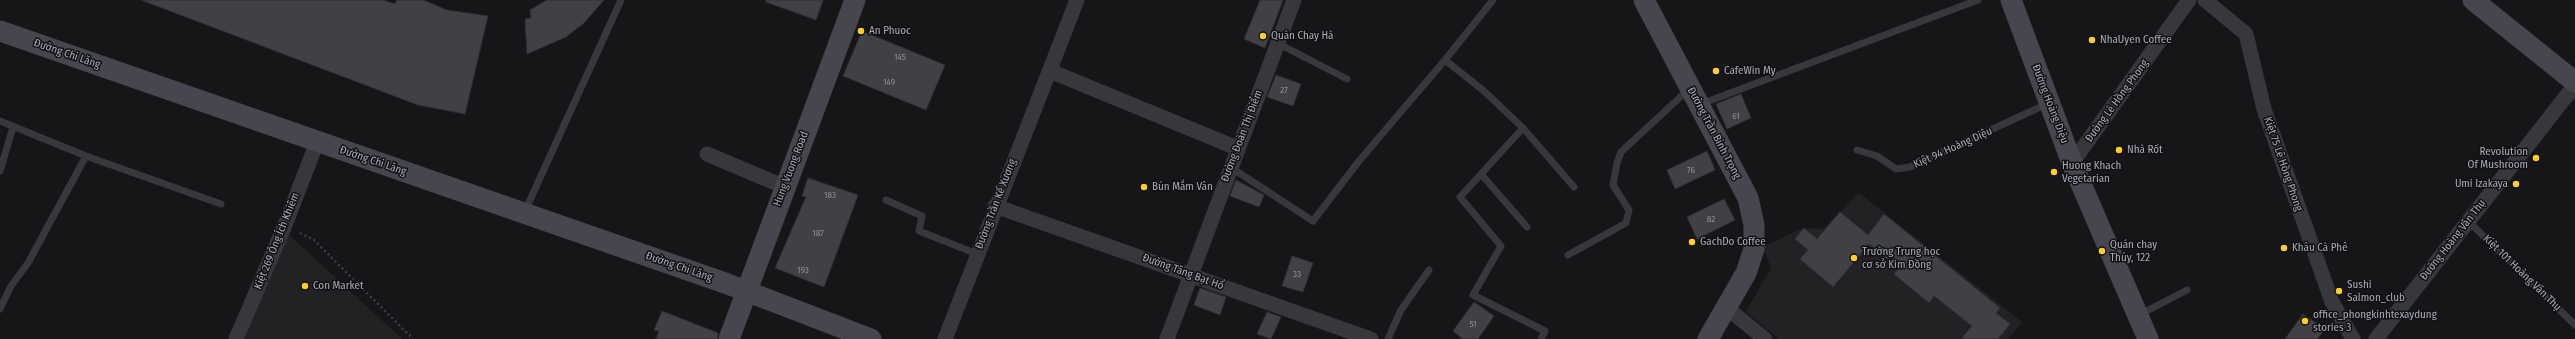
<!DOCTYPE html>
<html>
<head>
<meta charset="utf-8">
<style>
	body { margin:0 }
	canvas { display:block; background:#161618 }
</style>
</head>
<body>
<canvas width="2575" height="339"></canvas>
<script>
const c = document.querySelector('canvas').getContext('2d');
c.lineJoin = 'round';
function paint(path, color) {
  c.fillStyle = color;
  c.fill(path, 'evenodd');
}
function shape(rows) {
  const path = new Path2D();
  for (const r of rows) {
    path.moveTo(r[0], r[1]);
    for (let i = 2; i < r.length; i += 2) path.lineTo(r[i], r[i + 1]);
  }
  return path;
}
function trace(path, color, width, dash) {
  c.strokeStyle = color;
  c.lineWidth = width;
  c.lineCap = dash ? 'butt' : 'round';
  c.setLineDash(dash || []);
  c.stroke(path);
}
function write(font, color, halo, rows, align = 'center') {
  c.font = font + ' "Fira Sans Condensed",sans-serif';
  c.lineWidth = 3;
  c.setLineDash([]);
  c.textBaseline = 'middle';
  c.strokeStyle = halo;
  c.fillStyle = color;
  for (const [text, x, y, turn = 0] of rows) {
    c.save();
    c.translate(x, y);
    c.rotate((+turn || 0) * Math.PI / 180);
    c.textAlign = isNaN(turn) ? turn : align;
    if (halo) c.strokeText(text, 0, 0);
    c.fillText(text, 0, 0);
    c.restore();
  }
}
paint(shape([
	[1859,193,2022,322,2008,339,1779,339,1746,312,1771,268,1763,247,1803,228,1823,229],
	[287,233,402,339,242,339]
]), '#222225');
const building = shape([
	[141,0,383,0,395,4,397,0,423,0,447,10,488,16,465,114,418,105,141,0],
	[547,0,604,0,584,23,566,37,527,54,525,19,531,18,530,10,547,0],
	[766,0,823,0,816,20,766,2,766,0],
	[1260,0,1283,0,1265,48,1244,39,1260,0],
	[862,31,945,65,926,110,843,76,862,31],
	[1276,75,1301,84,1293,106,1267,97,1276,75],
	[1741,94,1751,118,1727,129,1716,104,1741,94],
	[1707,151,1715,170,1675,189,1667,170,1707,151],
	[808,178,858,195,824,287,775,268,806,197,802,196,808,178],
	[1236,180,1264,195,1259,207,1230,196,1236,180],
	[1724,199,1735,220,1697,239,1687,217,1724,199],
	[1840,212,1868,235,1884,214,2000,308,1996,313,2010,324,1998,339,1961,339,1972,326,1934,296,1929,303,1894,274,1899,268,1869,244,1833,287,1800,259,1808,250,1795,239,1804,228,1817,239,1840,212],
	[1292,256,1313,263,1303,292,1282,286,1292,256],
	[1200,288,1226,297,1220,315,1194,305,1200,288],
	[1474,302,1494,316,1478,339,1463,339,1453,331,1474,302],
	[662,311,718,333,717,339,656,339,659,331,654,330,662,311],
	[1267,312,1281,317,1271,339,1257,334,1267,312],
	[2303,314,2325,329,2317,339,2285,339,2303,314]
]);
paint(building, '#404045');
trace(building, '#303034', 1);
trace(shape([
	[300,233,314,240,413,339]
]), '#3d3e45', 2.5, [2, 3]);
trace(shape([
	[1277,43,1347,79],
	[1445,60,1493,0],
	[1701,104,1978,0],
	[0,121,86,156,28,263,11,286,0,309],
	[1523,128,1460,197,1501,246,1473,295,1545,331,1541,339],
	[1857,150,1877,156,1896,169,1910,167,2047,104],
	[86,156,221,204],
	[1230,167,1313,221,1359,161,1445,60,1484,91,1523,128,1574,187],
	[0,171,13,127],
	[1481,174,1527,227],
	[886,200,922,216,919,231,977,254],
	[525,211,621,0],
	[2468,221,2575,325],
	[1568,255,1626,223,1629,210,1613,185,1617,163,1621,152,1689,89],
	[2139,315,2187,290],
	[1388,339,1401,310,1429,270]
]), '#37373d', 7);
trace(shape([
	[2205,0,2246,34,2264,109,2303,220,2332,302,2353,339],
	[1050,71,1237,148],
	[707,154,785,187],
	[2072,163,2189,0],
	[995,206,1371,339],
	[1727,308,1765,339],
	[236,339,285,225,317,142],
	[945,339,1077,0],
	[1167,339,1294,0],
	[2376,339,2575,85]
]), '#37373d', 15);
trace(shape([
	[1644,0,1748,198,1754,225,1754,249,1746,273,1708,339],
	[2011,0,2072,163,2148,339],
	[2473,0,2575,82],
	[0,31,725,283,871,339],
	[729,339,855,0]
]), '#45464e', 21);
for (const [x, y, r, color] of [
	[861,31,4,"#ffce27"],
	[1263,36,4,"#ffce27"],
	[2092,40,4,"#ffce27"],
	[1716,71,4,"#ffce27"],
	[2119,150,4,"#ffce27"],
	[2536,158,4,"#ffce27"],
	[2054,172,4,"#ffce27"],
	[2516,184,4,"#ffce27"],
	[1144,187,4,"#ffce27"],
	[1692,242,4,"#ffce27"],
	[2284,248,4,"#ffce27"],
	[2102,251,4,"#ffce27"],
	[1854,258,4,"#ffce27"],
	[305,286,4,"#ffce27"],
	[2339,291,4,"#ffce27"],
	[2305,321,4,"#ffce27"]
]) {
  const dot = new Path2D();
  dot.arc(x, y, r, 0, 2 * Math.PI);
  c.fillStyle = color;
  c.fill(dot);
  trace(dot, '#111113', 1.5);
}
write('9px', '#8d909c', null, [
	["145",900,57],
	["149",889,82],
	["27",1284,90],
	["61",1736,116],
	["76",1691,170],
	["183",830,195],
	["82",1711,219],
	["187",818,233],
	["193",803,270],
	["33",1297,274],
	["51",1473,324]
]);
write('11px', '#a7abb9', '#111113', [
	["An Phuoc",869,31],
	["Quán Chay Hà",1271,36],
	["NhaUyen Coffee",2100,40],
	["CafeWin My",1724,71],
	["Nhà Rốt",2127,150],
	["Revolution",2528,152,"right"],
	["Of Mushroom",2528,165,"right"],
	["Huong Khach",2062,166],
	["Vegetarian",2062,179],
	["Umi Izakaya",2508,184,"right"],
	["Bún Mắm Vân",1152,187],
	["GachDo Coffee",1700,242],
	["Quán chay",2110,245],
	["Thúy, 122",2110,258],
	["Khâu Cà Phê",2292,248],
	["Trường Trung học",1862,252],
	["cơ sở Kim Đồng",1862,265],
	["Sushi",2347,285],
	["Salmon_club",2347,298],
	["Con Market",313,286],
	["office_phongkinhtexaydung",2313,315],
	["stories 3",2313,328]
], 'left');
write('11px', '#a7abb9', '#111113', [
	["Đường Chi Lăng",67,54,19],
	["Đường Lê Hồng Phong",2117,101,-54],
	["Đường Hoàng Diệu",2050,104,69],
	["Đường Trần Bình Trọng",1714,133,62],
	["Đường Đoàn Thị Điểm",1242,136,-69],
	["Kiệt 94 Hoàng Diệu",1953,148,-24],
	["Đường Chi Lăng",373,161,19],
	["Kiệt 75 Lê Hồng Phong",2283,164,71],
	["Hung Vuong Road",791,169,-69],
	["Đường Trần Kế Xương",996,204,-69],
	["Đường Hoàng Văn Thụ",2453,240,-52],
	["Kiệt 269 Ông Ích Khiêm",277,241,-68],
	["Đường Chi Lăng",679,267,19],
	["Đường Tăng Bạt Hổ",1183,272,20],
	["Kiệt 101 Hoàng Văn Thụ",2522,273,44]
]);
</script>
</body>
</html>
